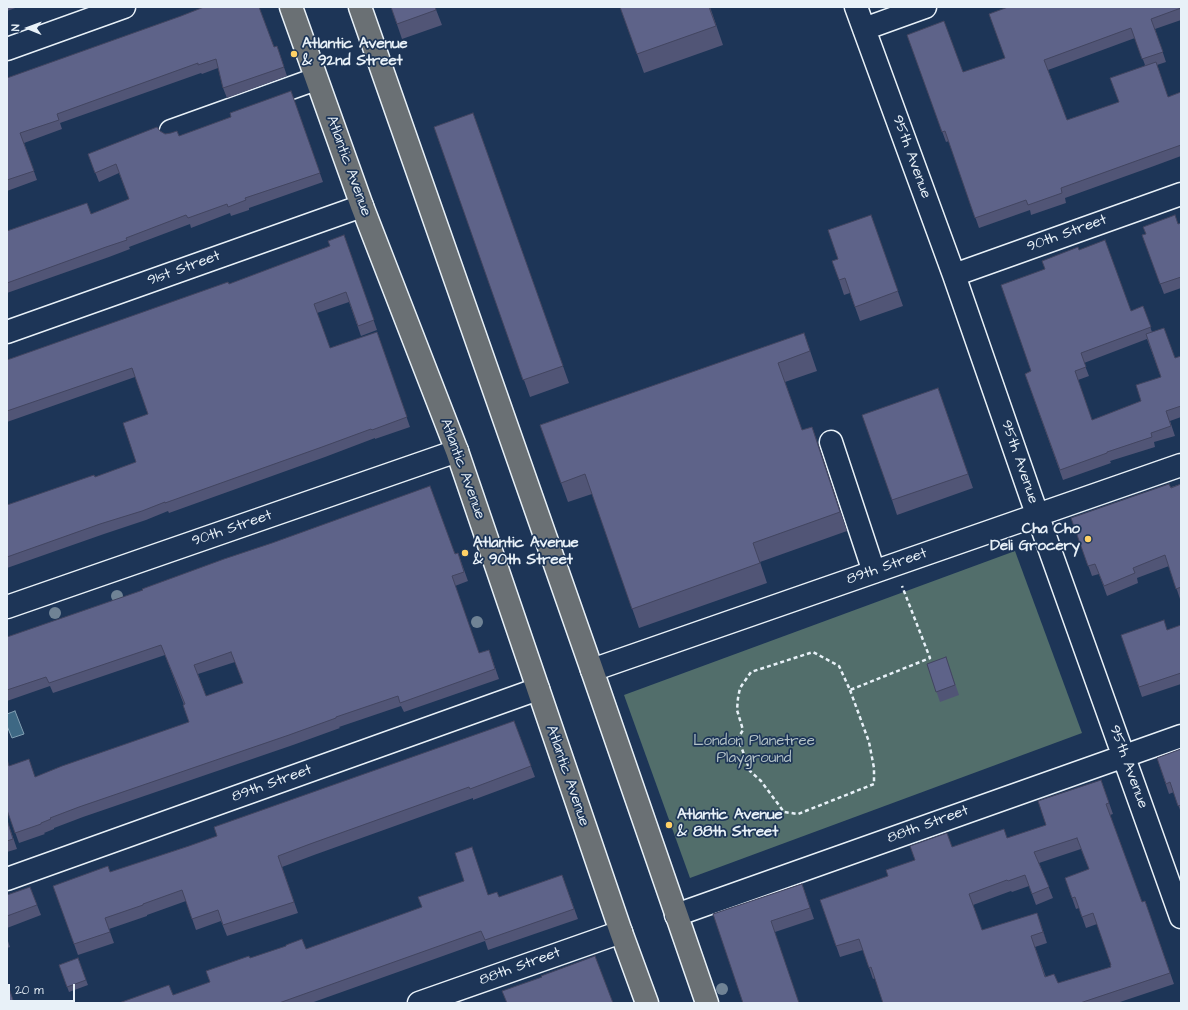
<!DOCTYPE html>
<html>
<head>
<meta charset="utf-8">
<style>
	body { margin:0 }
	#map { position:relative; width:1188px; height:1010px; overflow:hidden; background:#1d3557; font-family:"Architects Daughter",sans-serif }
	canvas { display:block }
	.frame { position:absolute; inset:0; border:8px solid #e8f1f8; pointer-events:none }
	.north { position:absolute; left:8px; top:8px; width:40px; height:40px; -webkit-text-stroke:3px #1d3557; paint-order:stroke; rotate:271deg; font-size:11px; font-weight:700; line-height:16px; text-align:center; color:#e8f1f8 }
	.north::after { content:''; display:block; margin:auto; width:14px; height:18px; background:#e8f1f8; clip-path:polygon(50% 0,100% 100%,50% 72%,0 100%) }
	.scale { position:absolute; left:8px; top:984px; width:67px; height:18px; box-sizing:border-box; border:2px solid #e8f1f8; border-top:0; padding-left:5px; font-size:12px; line-height:14px; white-space:nowrap; color:#e8f1f8; -webkit-text-stroke:3px #1d3557; paint-order:stroke }
</style>
</head>
<body>
<div id="map">
<canvas width="1188" height="1010"></canvas>
<div class="frame"></div>
<div class="north">N</div>
<div class="scale">20 m</div>
</div>
<script>
const c = document.querySelector('canvas').getContext('2d');
c.lineJoin = 'round';
function paint(path, color) {
  c.fillStyle = color;
  c.fill(path, 'evenodd');
}
function shape(rows) {
  const path = new Path2D();
  for (const r of rows) {
    path.moveTo(r[0], r[1]);
    for (let i = 2; i < r.length; i += 2) path.lineTo(r[i], r[i + 1]);
  }
  return path;
}
function trace(path, color, width, dash) {
  c.strokeStyle = color;
  c.lineWidth = width;
  c.lineCap = dash ? 'butt' : 'round';
  c.setLineDash(dash || []);
  c.stroke(path);
}
function write(font, color, halo, rows, align = 'center') {
  c.font = font + ' "Architects Daughter",sans-serif';
  c.lineWidth = 3.5;
  c.setLineDash([]);
  c.textBaseline = 'middle';
  c.strokeStyle = halo;
  c.fillStyle = color;
  for (const [text, x, y, turn = 0] of rows) {
    c.save();
    c.translate(x, y);
    c.rotate((+turn || 0) * Math.PI / 180);
    c.textAlign = isNaN(turn) ? turn : align;
    if (halo) c.strokeText(text, 0, 0);
    c.fillText(text, 0, 0);
    c.restore();
  }
}
paint(shape([
	[1015,551,1082,733,690,878,624,695]
]), '#526e6b');
const water = shape([
	[15,711,24,734,12,738,7,726,7,714,15,711]
]);
paint(water, '#3e6884');
trace(water, '#829fb2', 1);
const minor = shape([
	[856,7,954,275,1031,497,1181,917],
	[864,29,925,7],
	[7,49,124,7],
	[171,131,316,79],
	[954,275,1181,194],
	[7,332,362,206],
	[831,442,874,572],
	[7,607,457,451],
	[592,670,1181,465],
	[7,879,538,689],
	[676,915,1181,736],
	[419,1003,621,932]
]);
const major = shape([
	[291,7,362,206,457,451,621,932,647,1003],
	[360,7,592,670,707,1003]
]);
trace(minor, '#e8f1f8', 25);
trace(major, '#e8f1f8', 25);
trace(shape([
	[850,690,869,742,874,768,874,784,798,814,784,812,761,781,750,771,738,738,743,730,737,710,738,698,740,688,751,672,813,652,839,666,850,690,930,658,902,586]
]), '#e8f1f8', 2.5, [4, 3]);
trace(minor, '#1d3557', 22);
trace(major, '#6a7074', 22);
c.fillStyle = '#708395';
for (const [x, y] of [
	[117,596],
	[55,613],
	[477,622],
	[722,989]
]) {
  c.beginPath();
  c.arc(x, y, 6, 0, 2 * Math.PI);
  c.fill();
}
paint(shape([
	[7,7,18,7,7,11],
	[391,7,435,7,442,25,402,39],
	[620,7,710,7,723,45,644,73],
	[1181,7,1181,20,1155,29,1166,62,1157,65,1168,97,1181,92,1181,156,1154,166,1065,198,1066,203,1031,215,1030,210,979,228,949,141,946,142,907,35,963,72],
	[1135,38,1145,65,1119,102,1067,120,1048,70],
	[277,46,287,76,227,98,223,88,218,68,202,74,201,73,60,123,62,129,24,143,37,180,7,191,7,78,274,47],
	[291,91,323,182,249,208,249,210,231,216,230,213,191,228,190,224,129,247,130,249,109,257,7,293,7,231,91,214,129,199,119,173,99,182,88,154,160,131,165,134,179,136,231,117],
	[473,113,569,383,530,397,434,127],
	[871,215,903,306,860,321,850,293,844,295,839,280,838,259],
	[1181,223,1181,288,1164,294,1142,235],
	[344,235,377,330,361,336,349,302,317,313,330,348,377,332,410,427,375,439,375,438,325,457,169,513,168,511,146,520,104,534,7,568,7,505,95,477,136,462,148,414,135,377,7,422,7,360,229,284,330,246],
	[1079,250,1131,311,1143,306,1152,332,1175,358,1181,356,1181,417,1170,421,1175,436,1154,442,1155,447,1110,461,1111,463,1063,480,1025,374,1031,371,1045,269],
	[1147,339,1161,377,1141,401,1092,420,1078,380,1089,376,1084,363],
	[804,333,817,371,785,382,802,430,812,427,847,531,760,562,767,583,639,628,592,494,568,502,540,425],
	[938,388,973,488,897,515,892,500],
	[1181,484,1181,599,1180,599,1169,566,1137,578,1138,583,1107,596,1099,574,1092,576,1071,518],
	[458,553,468,581,455,586,479,653,489,650,499,679,404,712,401,706,339,727,340,728,293,745,83,817,54,828,54,829,44,833,45,834,19,843,7,810,10,766,35,777,189,722,184,705,165,655,53,693,50,686,7,701,7,637],
	[235,662,243,683,206,696,198,674],
	[1181,625,1181,684,1142,697,1121,635,1167,630],
	[946,657,959,695,940,702,927,664],
	[514,721,535,777,473,800,473,798,314,855,282,867,298,913,227,936,221,921,196,930,186,901,147,915,147,916,109,929,114,943,78,955,53,886,110,872,189,846,217,836],
	[1181,749,1181,813,1174,792,1169,794,1157,758],
	[1101,780,1113,814,1110,815,1142,902,1145,901,1174,984,1117,1003,883,1003,875,978,873,979,863,950,840,957,820,900,888,876,915,860,952,847,1007,838,1046,825],
	[1081,849,1089,869,1065,878,1076,909,1079,908,1086,928,1097,924,1111,965,1111,967,1058,983,1046,977,1035,947,1047,943,1037,913,982,930,973,905,1011,891,1012,892,1029,886,1036,905,1053,898,1039,863],
	[7,820,17,849,7,852],
	[562,875,578,919,488,950,485,941,311,1003,119,1003,173,995,210,982,250,958,306,949,488,895,499,897],
	[802,884,814,919,775,932,713,914],
	[30,887,41,915,7,928,7,895],
	[7,938,10,947,7,948],
	[78,958,88,985,69,992,59,965]
]), '#515576');
paint(shape([
	[812,427,819,446,847,531,840,512],
	[1037,913,1041,924,1047,943,1043,932]
]), '#424560');
const building = shape([
	[204,7,259,7,274,47,277,46,284,67,223,88,216,59,198,65,198,63,57,114,59,120,20,133,34,171,7,180,7,78,181,16,204,7],
	[391,7,435,7,436,10,397,24,391,7],
	[620,7,709,7,716,26,637,54,620,7],
	[1008,7,1181,7,1181,8,1151,19,1163,52,1142,59,1131,28,1044,60,1067,120,1119,102,1110,78,1156,62,1168,97,1181,92,1181,145,1150,156,1061,188,1062,193,1028,205,1026,200,975,218,945,131,942,132,907,35,944,21,963,72,1005,58,989,14,1008,7],
	[291,91,320,173,245,198,246,200,228,207,227,204,188,218,186,215,126,238,127,240,106,247,7,283,7,231,87,203,91,214,129,199,116,164,95,173,88,154,157,127,160,131,165,134,171,133,177,131,179,136,231,117,230,113,291,91],
	[473,113,563,366,523,380,434,127,473,113],
	[871,215,898,291,855,307,845,278,839,280,832,261,838,259,828,230,871,215],
	[1175,215,1178,224,1181,223,1181,277,1160,284,1142,235,1146,234,1143,227,1175,215],
	[344,235,374,320,358,326,346,292,314,304,330,348,377,332,407,417,372,430,371,429,322,447,165,503,165,502,142,511,100,524,7,557,7,505,94,475,95,477,136,462,123,423,148,414,132,368,7,411,7,360,228,282,229,284,330,246,328,241,344,235],
	[1105,240,1131,311,1143,306,1151,327,1081,353,1086,367,1075,371,1092,420,1141,401,1136,385,1161,377,1146,334,1164,328,1175,358,1181,356,1181,406,1166,411,1171,426,1151,433,1152,437,1107,452,1107,453,1060,470,1025,374,1031,371,1001,285,1045,269,1042,261,1078,247,1079,250,1105,240],
	[804,333,810,351,778,363,802,430,812,427,840,512,753,543,760,563,632,609,585,474,561,483,540,425,804,333],
	[938,388,968,474,892,500,862,415,938,388],
	[1169,484,1171,488,1181,484,1181,587,1176,589,1165,555,1133,568,1135,573,1104,586,1095,564,1088,566,1071,518,1169,484],
	[430,486,455,554,458,553,464,572,452,576,479,653,489,650,495,669,400,703,398,696,336,717,336,718,289,735,79,807,50,818,51,819,41,823,41,824,15,833,7,810,7,759,9,766,29,759,35,777,62,766,189,722,183,705,185,704,161,645,49,683,46,677,7,690,7,637,143,590,142,589,224,559,272,543,430,486],
	[231,652,243,683,206,696,194,665,231,652],
	[1164,620,1167,630,1181,625,1181,673,1139,687,1121,635,1164,620],
	[946,657,955,685,936,692,927,664,946,657],
	[514,721,531,766,470,789,469,787,310,844,278,856,294,902,223,925,218,910,192,919,182,890,143,904,143,905,105,918,110,932,74,944,53,886,108,866,110,872,189,846,217,836,214,827,514,721],
	[1181,749,1181,805,1178,806,1170,782,1166,784,1157,758,1181,749],
	[1101,780,1109,803,1106,804,1142,902,1145,901,1170,973,1080,1003,883,1003,871,967,869,968,859,939,836,946,820,900,888,876,886,870,915,860,910,846,947,833,952,847,1004,829,1007,838,1046,825,1038,801,1101,780],
	[1077,838,1089,869,1065,878,1072,898,1075,897,1082,917,1093,913,1111,965,1110,965,1111,967,1058,983,1054,974,1045,977,1031,936,1043,932,1037,913,982,930,969,894,1007,880,1008,881,1025,875,1032,894,1049,887,1034,852,1077,838],
	[7,820,13,839,7,841,7,820],
	[472,847,488,895,497,892,499,897,562,875,574,909,485,940,481,931,279,1003,119,1003,169,985,173,995,210,982,206,971,249,956,250,958,286,946,286,945,302,939,306,949,422,907,418,897,464,881,455,853,472,847],
	[802,884,810,908,771,921,799,1003,743,1003,713,914,802,884],
	[30,887,37,905,7,916,7,895,30,887],
	[595,956,613,1003,507,1003,502,991,542,977,541,976,595,956],
	[78,958,86,980,67,987,59,965,78,958],
	[7,982,14,1003,7,1003,7,982]
]);
paint(building, '#5e6389');
trace(building, '#424560', 1);
for (const [x, y, r, color] of [
	[294,54,4,"#ffd166"],
	[1088,539,4,"#ffd166"],
	[465,553,4,"#ffd166"],
	[669,825,4,"#ffd166"]
]) {
  const dot = new Path2D();
  dot.arc(x, y, r, 0, 2 * Math.PI);
  c.fillStyle = color;
  c.fill(dot);
  trace(dot, '#1d3557', 1.5);
}
write('bold 15px', '#e8f1f8', '#1d3557', [
	["Atlantic Avenue",302,45],
	["& 92nd Street",302,62],
	["Cha Cho",1080,530,"right"],
	["Deli Grocery",1080,547,"right"],
	["Atlantic Avenue",473,544],
	["& 90th Street",473,561],
	["Atlantic Avenue",677,816],
	["& 88th Street",677,833]
], 'left');
write('15px', '#e8f1f8', '#1d3557', [
	["95th Avenue",911,157,70],
	["Atlantic Avenue",348,166,70],
	["90th Street",1067,234,-20],
	["91st Street",184,269,-20],
	["95th Avenue",1019,462,71],
	["Atlantic Avenue",462,469,70],
	["90th Street",232,529,-19],
	["89th Street",887,567,-19],
	["95th Avenue",1128,767,70],
	["Atlantic Avenue",567,776,71],
	["89th Street",272,784,-20],
	["88th Street",928,825,-20],
	["88th Street",520,967,-20]
]);
write('15px', '#b4c3c7', '#1d3557', [
	["London Planetree",754,742],
	["Playground",754,759]
]);
</script>
</body>
</html>
